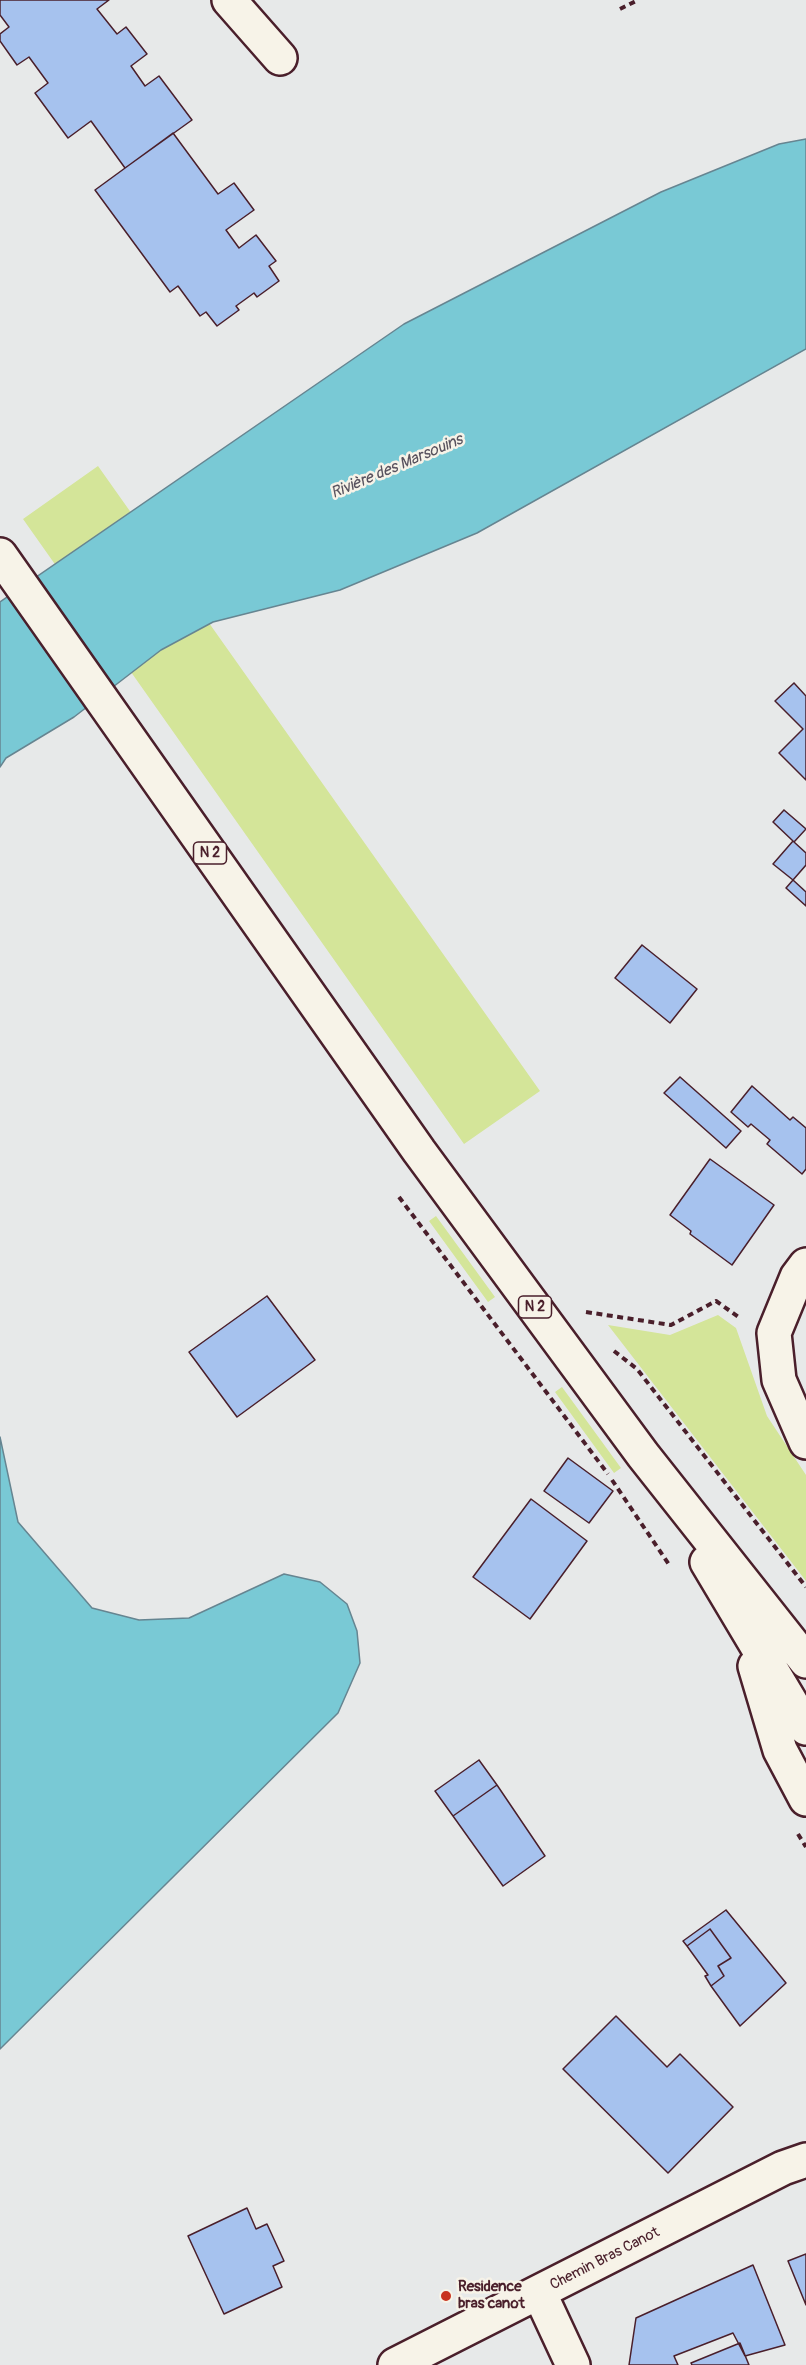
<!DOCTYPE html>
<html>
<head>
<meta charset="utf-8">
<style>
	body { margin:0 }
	canvas { display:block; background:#e7e9e9 }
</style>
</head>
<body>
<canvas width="806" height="2365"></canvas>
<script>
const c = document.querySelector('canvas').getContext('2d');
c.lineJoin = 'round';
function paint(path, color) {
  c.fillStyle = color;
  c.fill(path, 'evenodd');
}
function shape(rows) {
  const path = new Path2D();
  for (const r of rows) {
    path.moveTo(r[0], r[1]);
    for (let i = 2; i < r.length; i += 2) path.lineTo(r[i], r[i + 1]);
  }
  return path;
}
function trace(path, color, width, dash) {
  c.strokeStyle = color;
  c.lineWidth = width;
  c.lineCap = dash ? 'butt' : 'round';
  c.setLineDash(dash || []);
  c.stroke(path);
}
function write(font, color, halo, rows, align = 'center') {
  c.font = font + ' Pangolin,sans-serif';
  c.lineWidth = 5;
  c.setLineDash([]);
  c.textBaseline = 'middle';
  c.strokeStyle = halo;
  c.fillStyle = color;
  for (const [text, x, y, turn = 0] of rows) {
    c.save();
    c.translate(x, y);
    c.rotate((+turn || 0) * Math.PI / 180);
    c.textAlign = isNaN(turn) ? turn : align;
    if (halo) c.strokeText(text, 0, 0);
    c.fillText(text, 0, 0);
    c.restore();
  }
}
paint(shape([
	[98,466,540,1091,464,1144,23,519],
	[436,1216,495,1297,488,1302,429,1221],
	[718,1315,736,1328,767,1416,806,1475,806,1581,608,1325,670,1335],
	[562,1387,621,1468,614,1473,555,1392]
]), '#d4e599');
const water = shape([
	[806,139,806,349,477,533,340,590,213,622,161,650,74,717,6,758,0,767,0,602,404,324,661,192,779,144,806,139],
	[0,1437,18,1522,92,1608,139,1620,189,1618,284,1574,320,1582,347,1604,357,1631,360,1663,338,1713,0,2049,0,1437]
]);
paint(water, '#79c9d5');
trace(water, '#668591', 1.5);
const building = shape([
	[0,0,109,0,97,9,117,34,126,27,147,54,131,66,145,86,159,76,192,120,125,168,91,121,68,138,35,93,48,83,29,57,17,65,0,41,0,34,9,27,0,15,0,0],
	[173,133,218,194,234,183,254,210,226,230,239,248,256,235,276,261,269,266,279,281,257,297,254,293,236,306,239,310,217,326,206,312,200,316,178,286,170,292,95,190,173,133],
	[794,683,806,696,806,780,779,753,803,729,775,701,794,683],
	[784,810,806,829,794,842,806,853,806,865,793,880,773,864,793,841,773,822,784,810],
	[793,880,806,892,806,906,786,888,793,880],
	[642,945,697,989,670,1023,615,978,642,945],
	[680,1077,741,1131,726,1148,664,1093,680,1077],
	[752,1086,790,1120,793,1117,806,1128,806,1169,802,1174,767,1144,770,1140,751,1124,748,1127,731,1112,752,1086],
	[710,1159,774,1205,732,1265,690,1234,691,1231,670,1215,710,1159],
	[267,1296,315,1360,237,1417,189,1352,267,1296],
	[568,1458,613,1491,589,1523,544,1491,568,1458],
	[531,1499,587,1541,530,1619,473,1577,531,1499],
	[479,1760,497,1785,453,1816,435,1791,479,1760],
	[497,1785,545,1856,503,1886,453,1816,497,1785],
	[726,1910,786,1983,740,2026,711,1986,724,1976,718,1966,731,1958,710,1929,687,1946,683,1941,726,1910],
	[710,1929,731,1958,718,1966,724,1976,711,1986,705,1976,708,1975,687,1946,710,1929],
	[616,2016,667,2067,680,2054,733,2107,668,2173,563,2069,616,2016],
	[247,2208,256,2229,267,2224,284,2261,273,2266,282,2287,224,2314,188,2236,247,2208],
	[806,2254,806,2305,788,2261,806,2254],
	[753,2265,785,2345,745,2356,733,2333,674,2356,678,2365,629,2365,636,2318,753,2265],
	[740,2343,749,2365,692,2365,691,2363,740,2343]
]);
paint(building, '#a6c2ee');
trace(building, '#4a1f2b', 1.5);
const minor = shape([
	[229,0,280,58],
	[806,1265,797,1277,774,1333,779,1380,806,1442],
	[539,2292,573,2365],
	[395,2365,783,2168,806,2160]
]);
const major = shape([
	[0,555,419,1151,643,1455,806,1661],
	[707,1562,806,1728],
	[755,1666,780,1750,806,1799]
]);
trace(minor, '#4a1f2b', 38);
trace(major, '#4a1f2b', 38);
trace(shape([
	[620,9,638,0],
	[399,1197,608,1474],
	[586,1312,671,1325,716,1301,740,1318],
	[614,1351,637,1369,806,1587],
	[612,1480,670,1566],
	[798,1834,806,1847]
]), '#4a1f2b', 4, [6, 4.5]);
trace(minor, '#f7f3e8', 33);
trace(major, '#f7f3e8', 33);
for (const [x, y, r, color] of [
	[446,2296,6,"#c8321e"]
]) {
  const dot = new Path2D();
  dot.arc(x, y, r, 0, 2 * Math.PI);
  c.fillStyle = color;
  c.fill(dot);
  trace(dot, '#f7f3e8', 2);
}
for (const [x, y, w] of [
	[210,853,33],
	[535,1307,33]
]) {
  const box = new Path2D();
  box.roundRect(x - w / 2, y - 11, w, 22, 4.5);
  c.fillStyle = '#f7f3e8';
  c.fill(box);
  trace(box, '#4a1f2b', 1.5);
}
write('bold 14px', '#4a1f2b', null, [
	["N 2",210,853],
	["N 2",535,1307]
]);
write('15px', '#4a1f2b', '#f7f3e8', [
	["Chemin Bras Canot",605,2259,-27]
]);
write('bold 15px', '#4a1f2b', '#f7f3e8', [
	["Residence",458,2287],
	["bras canot",458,2304]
], 'left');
write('italic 16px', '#58525e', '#f7f3e8', [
	["Rivière des Marsouins",397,467,-23]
]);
</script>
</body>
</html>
